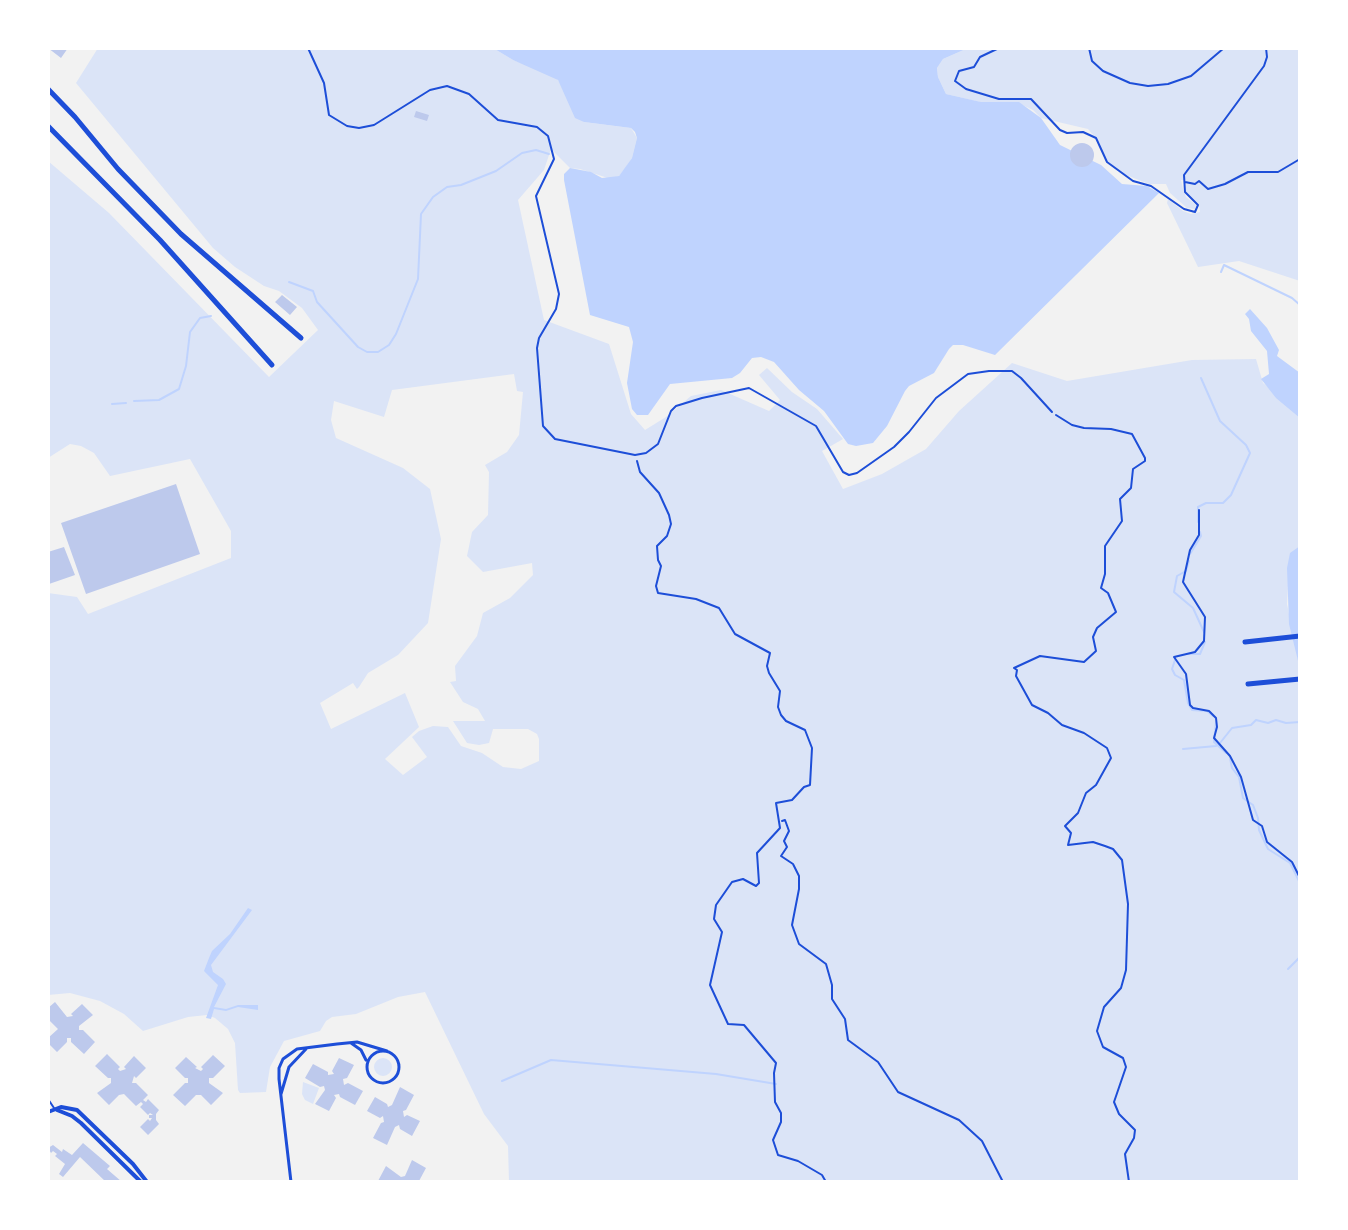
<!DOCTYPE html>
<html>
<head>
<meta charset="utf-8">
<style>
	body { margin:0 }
	#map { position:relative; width:1348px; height:1230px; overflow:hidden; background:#f2f2f2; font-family:"IBM Plex Serif",serif }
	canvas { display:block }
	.frame { position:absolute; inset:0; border:50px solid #fff; pointer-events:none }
</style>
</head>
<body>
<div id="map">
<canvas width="1348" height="1230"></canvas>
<div class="frame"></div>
</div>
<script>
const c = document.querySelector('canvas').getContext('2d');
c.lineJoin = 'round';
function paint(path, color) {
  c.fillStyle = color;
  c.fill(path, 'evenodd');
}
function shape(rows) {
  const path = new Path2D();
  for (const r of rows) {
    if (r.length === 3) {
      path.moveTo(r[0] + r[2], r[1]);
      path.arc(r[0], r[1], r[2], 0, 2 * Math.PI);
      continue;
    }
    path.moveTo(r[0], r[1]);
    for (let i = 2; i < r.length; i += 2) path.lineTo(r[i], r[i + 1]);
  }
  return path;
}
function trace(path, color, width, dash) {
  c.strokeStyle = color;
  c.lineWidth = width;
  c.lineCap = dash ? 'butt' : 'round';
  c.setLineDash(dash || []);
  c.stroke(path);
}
paint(shape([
	[98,48,493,48,513,60,551,74,558,80,584,122,631,128,637,138,632,158,625,169,619,176,611,179,580,169,570,168,551,149,544,170,518,200,544,320,609,344,631,414,645,430,666,417,691,396,721,390,769,411,780,400,759,375,767,368,792,392,817,409,843,439,822,451,843,489,882,474,926,449,959,411,1012,363,1067,381,1192,360,1256,359,1263,383,1300,413,1300,550,1288,586,1287,604,1300,669,1300,1182,509,1182,508,1146,484,1114,425,992,398,997,356,1014,332,1017,326,1021,320,1031,284,1041,270,1067,266,1092,240,1093,238,1090,235,1043,228,1029,215,1018,207,1015,188,1017,143,1031,124,1014,100,1001,70,993,48,995,48,593,77,597,88,614,231,558,231,531,190,459,110,476,94,453,81,446,70,444,48,458,48,161,109,213,269,377,318,330,302,308,279,291,264,286,235,267,213,248,76,83],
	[514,374,517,391,523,392,519,435,507,452,485,465,489,472,488,515,472,532,467,556,483,572,532,563,533,575,510,598,483,613,477,636,455,666,456,681,450,682,463,702,478,709,485,721,453,721,467,743,479,745,489,743,493,729,528,729,537,734,539,739,539,761,521,769,503,767,482,753,461,746,448,727,433,726,419,731,412,737,427,757,403,775,385,759,419,727,405,693,331,729,320,703,353,683,357,689,359,687,368,673,398,655,428,623,441,539,430,489,403,468,336,438,331,420,334,401,384,417,392,390],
	[968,48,1300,48,1300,281,1239,261,1198,267,1167,203,1168,199,1183,211,1191,214,1200,212,1199,204,1186,192,1185,180,1181,180,1183,189,1186,197,1196,205,1195,209,1187,208,1170,193,1166,184,1149,184,1121,173,1105,158,1099,142,1088,129,1041,118,1033,110,1016,102,980,102,946,94,938,77,937,68,943,59],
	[383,1067,9],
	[303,1082,319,1088,313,1104,305,1100,302,1094]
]), '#dbe4f7');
paint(shape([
	[493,48,968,48,943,59,937,68,938,77,946,94,981,102,1019,102,1041,118,1060,145,1101,165,1122,184,1147,186,1159,193,995,355,963,345,953,345,949,349,934,373,909,386,905,391,887,426,873,443,856,446,848,444,824,411,799,390,774,362,761,357,752,358,740,373,732,378,670,384,648,415,637,415,632,409,627,383,633,342,629,327,590,315,564,180,564,174,570,168,591,172,602,178,619,176,632,158,637,138,635,132,631,128,584,122,575,118,558,80,513,60],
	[1250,309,1267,328,1279,350,1277,356,1300,373,1300,418,1276,398,1261,379,1269,374,1267,351,1251,331,1249,319,1245,314],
	[1300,546,1300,669,1289,624,1287,568,1290,553],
	[248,908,252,910,211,965,213,972,223,979,226,984,214,1007,226,1009,238,1005,258,1005,258,1010,238,1007,226,1011,214,1009,211,1019,206,1018,218,985,204,971,209,958,212,951,230,934]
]), '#bfd3fe');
trace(shape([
	[1221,272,1224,265,1292,298,1300,305],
	[289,282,313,291,317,302,358,347,367,352,378,352,389,345,396,334,418,279,421,214,433,197,447,187,461,185,496,171,522,153,536,150,549,154],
	[134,401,159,400,179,389,186,366,190,332,200,318,211,316],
	[112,404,126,403],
	[1198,522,1198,507,1206,503,1223,503,1231,495,1250,453,1246,445,1220,421,1201,378],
	[1190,554,1201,536,1200,532],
	[1189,561,1186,571,1177,576,1174,592,1193,608,1204,632],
	[1188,654,1200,654,1205,642],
	[1175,660,1172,669,1175,675,1184,680,1188,703,1192,710,1207,711,1213,716],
	[1216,722,1214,742,1226,753],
	[1220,743,1232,728,1251,725,1256,720,1268,723,1276,720,1286,723,1300,722],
	[1183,749,1216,746],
	[1230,758,1232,768,1239,777,1243,798,1253,805,1258,818,1259,830,1268,849,1290,863,1300,883],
	[1288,969,1300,957],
	[502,1081,551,1060,716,1074,776,1084]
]), '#bfd3fe', 2);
paint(shape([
	[48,48,68,48,61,58],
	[416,111,429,115,427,121,414,117],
	[1082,155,12],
	[282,295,297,307,290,315,275,302],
	[176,484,200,554,86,594,61,523],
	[64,547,75,575,49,584,48,552],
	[55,1002,67,1017,73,1016,71,1014,82,1004,93,1015,79,1026,79,1030,83,1030,95,1042,84,1054,71,1042,71,1038,67,1038,67,1042,57,1052,48,1043,48,1038,58,1029,48,1019,48,1008],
	[107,1054,120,1067,118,1069,120,1071,126,1069,124,1067,134,1056,146,1068,136,1078,134,1076,132,1083,136,1083,148,1095,143,1100,146,1102,148,1099,159,1110,156,1114,156,1120,159,1124,148,1135,140,1127,148,1119,150,1121,152,1118,149,1118,149,1115,153,1115,150,1113,148,1115,140,1107,143,1104,141,1102,136,1106,124,1094,119,1095,109,1105,97,1093,111,1083,111,1078,108,1078,95,1066],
	[213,1055,225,1066,213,1078,209,1078,209,1083,223,1093,211,1105,201,1095,196,1095,185,1106,173,1095,185,1083,188,1083,188,1078,185,1078,175,1068,186,1057,197,1067,195,1068,201,1071,203,1069,201,1067],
	[339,1058,354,1065,347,1078,343,1079,344,1085,348,1083,363,1091,355,1105,340,1097,339,1094,334,1095,336,1098,329,1111,315,1104,325,1090,324,1086,320,1087,305,1078,313,1064,328,1072,328,1075,334,1074,332,1071],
	[400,1087,414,1095,406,1110,403,1111,404,1117,407,1115,420,1121,412,1136,400,1129,399,1125,395,1127,387,1145,373,1138,381,1123,384,1122,383,1116,380,1118,367,1111,375,1097,387,1104,388,1107,392,1105],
	[83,1143,110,1166,107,1169,122,1182,106,1182,80,1157,63,1177,59,1174,65,1164,55,1156,57,1154,53,1151,51,1153,48,1148,53,1145,62,1152,63,1149,72,1155],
	[412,1160,426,1168,419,1181,378,1181,386,1166,401,1177,405,1176]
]), '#bdc9ec');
trace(shape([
	[999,48,980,57,974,67,959,71,955,81,966,89,999,99,1031,99,1060,130,1067,133,1083,132,1096,138,1107,162,1133,181,1151,186,1184,209,1195,212,1198,205,1185,192,1184,175,1264,66,1267,57,1266,48],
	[1089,48,1092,61,1103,71,1130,83,1148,86,1168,84,1191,76,1224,48],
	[1185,182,1195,184,1199,181,1208,189,1225,184,1248,172,1278,172,1300,159],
	[1056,415,1072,425,1084,428,1111,429,1132,434,1145,458,1145,461,1133,469,1131,488,1120,499,1122,521,1105,546,1105,574,1101,588,1108,593,1116,612,1097,628,1093,637,1096,651,1084,662,1040,656,1014,668,1017,670,1016,676,1032,705,1048,713,1062,725,1084,733,1107,748,1111,758,1096,785,1086,793,1078,813,1065,826,1071,833,1068,845,1093,842,1105,846,1113,849,1122,860,1128,904,1126,970,1121,988,1104,1007,1097,1031,1103,1047,1123,1058,1126,1067,1114,1102,1119,1114,1135,1130,1134,1138,1125,1154,1129,1182],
	[637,461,640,472,659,493,669,515,671,524,667,536,657,546,658,560,661,566,656,586,658,593,696,599,719,608,735,634,770,653,767,666,769,673,780,691,778,707,781,715,786,721,805,730,812,748,810,785,804,787,792,800,776,803,780,828,757,853,759,883,756,886,743,879,732,882,716,905,714,919,722,932,710,985,728,1024,744,1025,776,1063,774,1073,775,1102,781,1113,781,1122,773,1140,778,1155,798,1161,822,1175,826,1182],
	[1199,510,1199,535,1190,550,1183,582,1205,617,1204,641,1195,652,1174,657,1186,674,1190,705,1193,708,1209,711,1216,718,1217,727,1214,738,1230,756,1241,777,1253,820,1262,826,1267,842,1292,862,1300,878],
	[782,821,785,820,789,831,784,841,787,847,781,856,793,864,799,876,799,889,792,925,799,944,826,964,832,985,832,999,845,1019,848,1040,878,1062,898,1092,959,1120,982,1141,1003,1182]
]), '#1d4ed8', 2);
trace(shape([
	[308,48,324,83,329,115,347,126,359,128,374,125,430,90,447,86,469,94,498,120,537,127,548,136,554,159,536,196,559,294,556,309,539,338,537,348,543,426,555,439,635,455,646,453,658,444,671,411,676,406,702,398,749,388,816,426,843,472,849,475,857,473,894,447,909,432,936,398,968,374,989,371,1012,371,1021,378,1052,412],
	[48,1099,54,1108]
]), '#1d4ed8', 2);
trace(shape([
	[351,1043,361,1050,366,1060],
	[383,1067,16],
	[281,1094,289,1067,306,1049],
	[291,1182,279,1079,279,1068,283,1059,297,1049,337,1044,357,1042,387,1051]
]), '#1d4ed8', 3);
trace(shape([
	[57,1110,72,1116,81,1123,141,1182],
	[48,1112,61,1107,77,1110,133,1164,147,1182]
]), '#1d4ed8', 4);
trace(shape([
	[48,89,75,117,118,169,181,234,301,338],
	[48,126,160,240,272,365],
	[1245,642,1300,636],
	[1248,684,1300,679]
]), '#1d4ed8', 5);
</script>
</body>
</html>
